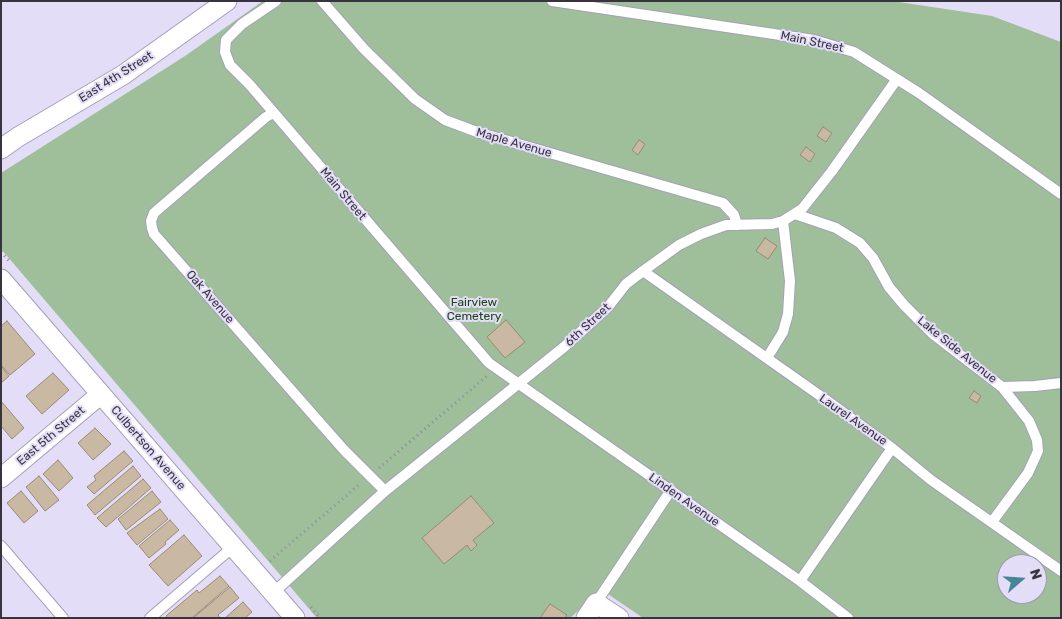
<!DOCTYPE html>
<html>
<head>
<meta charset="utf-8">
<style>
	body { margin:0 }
	#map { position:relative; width:1062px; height:619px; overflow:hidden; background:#e4ddf7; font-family:Rubik,sans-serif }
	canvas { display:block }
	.frame { position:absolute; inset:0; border:2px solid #37343f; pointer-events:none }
	.north { position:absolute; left:997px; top:554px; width:50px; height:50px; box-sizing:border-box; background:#e4ddf7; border:1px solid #9f99ad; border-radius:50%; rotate:71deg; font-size:14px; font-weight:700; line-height:20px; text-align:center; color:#37343f }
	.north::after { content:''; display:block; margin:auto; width:18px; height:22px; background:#458799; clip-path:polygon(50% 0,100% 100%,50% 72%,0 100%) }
</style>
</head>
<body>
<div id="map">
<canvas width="1062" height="619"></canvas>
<div class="frame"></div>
<div class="north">N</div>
</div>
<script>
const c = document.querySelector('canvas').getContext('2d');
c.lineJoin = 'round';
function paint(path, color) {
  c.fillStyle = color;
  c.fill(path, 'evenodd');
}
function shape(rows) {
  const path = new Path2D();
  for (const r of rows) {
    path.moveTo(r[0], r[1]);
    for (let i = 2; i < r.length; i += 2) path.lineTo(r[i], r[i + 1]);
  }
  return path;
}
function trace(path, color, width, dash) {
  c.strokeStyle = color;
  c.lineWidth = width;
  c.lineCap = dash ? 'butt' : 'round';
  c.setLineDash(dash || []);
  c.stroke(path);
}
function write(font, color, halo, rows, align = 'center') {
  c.font = font + ' Rubik,sans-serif';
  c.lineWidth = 4;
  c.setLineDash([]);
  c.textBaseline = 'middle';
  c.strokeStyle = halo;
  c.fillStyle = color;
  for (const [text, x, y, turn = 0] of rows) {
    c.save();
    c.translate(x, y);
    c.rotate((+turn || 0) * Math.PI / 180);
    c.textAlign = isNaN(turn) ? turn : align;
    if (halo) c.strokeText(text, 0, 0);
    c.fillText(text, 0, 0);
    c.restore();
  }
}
paint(shape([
	[263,1,892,1,992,16,1061,42,1061,618,643,618,602,590,570,618,317,618,1,249,1,173,185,56],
	[1007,564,1037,564,1037,594,1007,594]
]), '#9fbf9b');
const building = shape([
	[823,127,832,133,826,142,817,136,823,127],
	[639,140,645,144,638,155,632,150,639,140],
	[806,147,815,154,810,162,800,155,806,147],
	[765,238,777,246,768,259,756,251,765,238],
	[506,320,525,342,505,358,487,337,506,320],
	[7,321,35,354,10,375,1,365,1,326,7,321],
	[1,366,9,376,1,383,1,366],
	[53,373,69,390,42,414,26,396,53,373],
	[974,391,981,396,977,403,969,398,974,391],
	[1,401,24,428,12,439,1,426,1,401],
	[95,428,111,444,93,460,78,443,95,428],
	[124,451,133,461,94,494,87,487,96,480,94,476,124,451],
	[58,460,73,478,59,491,43,474,58,460],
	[133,466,141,476,95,515,87,505,133,466],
	[39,476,59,500,45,511,26,487,39,476],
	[143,479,151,488,106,527,97,518,143,479],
	[21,491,38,511,24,523,7,503,21,491],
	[152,491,161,502,126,530,118,519,152,491],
	[471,496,494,523,473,540,477,545,471,551,467,545,444,564,422,538,471,496],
	[160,509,168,519,137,545,127,533,160,509],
	[170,520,179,530,165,542,166,544,149,558,139,546,170,520],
	[184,535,202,556,168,586,149,565,184,535],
	[220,576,229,586,192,618,167,618,166,616,197,590,199,593,220,576],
	[230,587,239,598,218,615,220,618,193,618,230,587],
	[243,602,252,612,245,618,225,618,243,602],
	[550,604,567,615,565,618,540,618,550,604]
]);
paint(building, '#c9b9a3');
trace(building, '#998a74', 1);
const service = shape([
	[276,1,242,24,226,40,225,52,230,65,250,85,489,363,800,581,848,618],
	[322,1,364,49,415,99,445,120,477,132,723,203,734,215,737,225],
	[552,1,814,40,854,52,919,93,1061,194],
	[273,113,266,117,154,213,151,221,152,228,154,234,307,408,344,450,385,491],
	[795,214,836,228,860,243,873,258,889,287,904,305,933,334,1002,387,1029,421,1037,440,1038,451,1028,473,992,522],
	[643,271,829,402,892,448,931,480,1061,571],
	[767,358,783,332,788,314,790,281,783,221],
	[1002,387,1035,386,1061,383],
	[1,546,63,618],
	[800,581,892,448],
	[273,593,385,491,564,347,608,307,626,284,643,271,679,245,701,234,726,225,772,224,783,221,802,209,832,171,897,79],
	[596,603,671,490],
	[150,618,233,547]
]);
const minor = shape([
	[1,149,18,137,123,75,227,1],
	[1,279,295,618],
	[1,478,101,394],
	[586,618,596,603,619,618]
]);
trace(service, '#a69fb8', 12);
trace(minor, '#a69fb8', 21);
trace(shape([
	[1,252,11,263],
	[379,468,487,376],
	[270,561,361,483],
	[311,607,320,618]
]), '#8d889b', 3, [1, 4]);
trace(service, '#fff', 10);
trace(minor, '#fff', 19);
write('12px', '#37343f', '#e4ddf7', [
	["Main Street",812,42,12],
	["East 4th Street",116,77,-32],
	["Maple Avenue",514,143,16],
	["Main Street",343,194,50],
	["Oak Avenue",210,297,49],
	["6th Street",588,325,-43],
	["Lake Side Avenue",957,350,39],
	["Laurel Avenue",853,420,35],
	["East 5th Street",51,436,-40],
	["Culbertson Avenue",148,448,49],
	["Linden Avenue",684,500,35]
]);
write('12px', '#174514', '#e4ddf7', [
	["Fairview",474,303],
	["Cemetery",474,317]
]);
</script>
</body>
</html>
